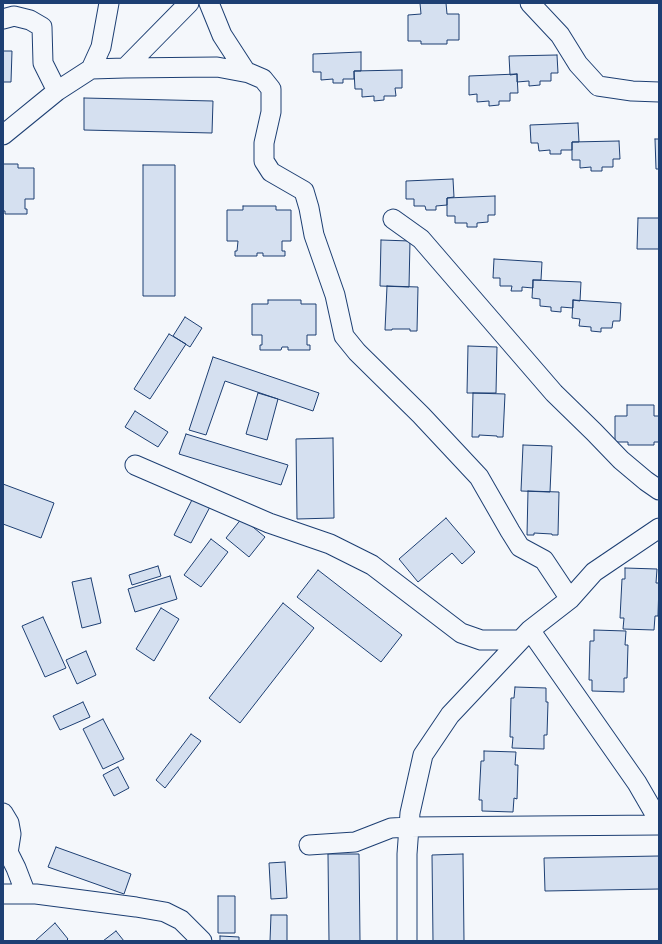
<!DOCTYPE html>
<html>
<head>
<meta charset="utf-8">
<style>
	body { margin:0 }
	#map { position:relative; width:662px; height:944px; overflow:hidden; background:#f4f7fb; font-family:"Archivo Narrow",sans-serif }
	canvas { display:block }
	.frame { position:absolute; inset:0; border:4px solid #1d3f73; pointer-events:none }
</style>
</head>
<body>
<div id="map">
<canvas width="662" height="944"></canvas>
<div class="frame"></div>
</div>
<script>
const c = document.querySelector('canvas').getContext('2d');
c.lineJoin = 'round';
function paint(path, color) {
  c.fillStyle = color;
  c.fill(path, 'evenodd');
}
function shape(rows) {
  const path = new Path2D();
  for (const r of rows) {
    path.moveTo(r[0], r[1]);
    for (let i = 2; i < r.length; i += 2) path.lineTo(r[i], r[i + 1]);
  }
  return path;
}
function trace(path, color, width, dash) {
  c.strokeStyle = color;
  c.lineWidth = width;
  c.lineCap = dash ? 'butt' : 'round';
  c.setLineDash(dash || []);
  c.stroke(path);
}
const building = shape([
	[420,3,446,3,447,14,459,14,459,40,447,40,447,44,421,44,421,41,408,41,408,15,421,14,420,3],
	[3,51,12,51,11,82,3,82,3,51],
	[361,52,361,71,354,71,354,79,343,79,343,83,333,83,333,79,321,80,321,72,313,72,313,54,361,52],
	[557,55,558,73,551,73,551,81,540,81,540,85,529,86,529,81,517,82,517,74,510,75,509,56,557,55],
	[402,70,402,88,395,88,396,96,384,96,384,100,374,101,374,96,362,97,362,89,355,89,354,71,402,70],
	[517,74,518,93,510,93,510,101,499,101,499,105,489,106,489,101,477,102,477,94,469,95,469,76,517,74],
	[84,98,213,101,212,133,84,130,84,98],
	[578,123,579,142,572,142,572,150,561,150,561,154,550,154,550,150,539,151,538,143,531,143,530,125,578,123],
	[655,139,659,139,659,169,656,169,655,139],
	[619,141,620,159,613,159,613,167,602,167,602,171,591,171,591,167,580,168,580,160,572,160,572,142,619,141],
	[3,164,18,164,18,168,34,168,34,199,25,199,25,209,27,209,27,214,5,214,5,211,3,211,3,164],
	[143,165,175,165,175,296,143,296,143,165],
	[453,179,454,197,447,198,447,205,436,206,436,210,426,210,425,206,414,206,414,199,406,199,406,181,453,179],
	[495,196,495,215,488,215,488,222,477,223,477,227,467,227,467,223,455,223,455,216,447,216,447,198,495,196],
	[243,206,276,206,276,210,291,210,291,241,282,241,282,251,285,251,285,256,263,256,263,253,257,253,257,256,235,256,235,251,237,251,238,241,227,241,227,210,243,210,243,206],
	[638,218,659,218,659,249,637,249,638,218],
	[381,240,410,241,409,287,380,286,381,240],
	[494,259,542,262,541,280,533,280,533,288,522,287,522,291,511,291,512,286,500,286,500,278,493,278,494,259],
	[533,280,581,282,580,301,573,300,573,308,561,307,561,312,551,311,551,307,540,306,540,299,532,298,533,280],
	[387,286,418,287,417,331,410,331,410,329,392,329,392,330,385,330,387,286],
	[268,300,301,300,301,304,316,304,316,335,307,335,307,345,310,345,310,350,288,350,288,347,282,347,281,350,260,350,260,345,262,345,262,335,252,335,252,304,268,304,268,300],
	[573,300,621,303,620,321,613,321,612,328,601,328,601,332,591,331,591,327,579,326,580,319,572,318,573,300],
	[185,317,202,328,190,347,173,336,185,317],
	[169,334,186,344,150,399,134,389,169,334],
	[468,346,497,347,496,393,467,393,468,346],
	[213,357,319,393,313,411,225,381,206,435,189,430,213,357],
	[258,393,278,399,267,440,246,434,258,393],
	[473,393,505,394,503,437,497,437,497,436,479,435,479,437,472,437,473,393],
	[627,405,654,405,654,416,659,416,659,442,654,442,654,445,628,445,628,442,615,442,615,416,627,416,627,405],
	[135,411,168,432,158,447,125,427,135,411],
	[186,434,288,465,281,485,179,454,186,434],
	[333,438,334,518,297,519,296,439,333,438],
	[523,445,552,446,550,492,521,491,523,445],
	[3,484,54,503,41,538,3,524,3,484],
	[528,491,559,492,558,535,552,535,552,534,534,533,534,535,527,535,528,491],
	[194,496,211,505,191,543,174,535,194,496],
	[242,518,265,537,249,557,226,538,242,518],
	[446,518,475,552,462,564,452,553,418,582,399,559,446,518],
	[211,539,228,552,201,587,184,575,211,539],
	[158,566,161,576,132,585,129,575,158,566],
	[625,568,657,569,656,583,659,583,658,616,655,616,654,630,623,629,624,618,620,618,622,579,625,579,625,568],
	[318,570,402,635,381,662,297,597,318,570],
	[170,576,177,599,135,612,128,589,170,576],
	[91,578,101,623,82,628,72,582,91,578],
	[283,603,314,628,240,723,209,698,283,603],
	[161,608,179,619,154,661,136,649,161,608],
	[43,617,66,668,45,677,22,626,43,617],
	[594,630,626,631,625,645,628,645,627,678,624,678,624,692,592,691,592,680,589,680,590,641,594,641,594,630],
	[86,651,96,675,77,684,66,660,86,651],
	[515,687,546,688,546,702,548,702,547,735,544,735,544,749,512,748,513,737,510,737,511,698,514,698,515,687],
	[83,702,90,717,60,730,53,716,83,702],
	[103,719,124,759,103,769,83,729,103,719],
	[191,734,201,741,165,788,156,780,191,734],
	[484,751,516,752,515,765,518,765,517,799,514,798,513,812,482,811,482,800,479,800,481,761,484,761,484,751],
	[118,767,129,788,114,796,103,775,118,767],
	[56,847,131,874,124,894,48,867,56,847],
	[328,854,359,854,360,941,329,941,328,854],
	[463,854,464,941,433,941,432,855,463,854],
	[659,856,659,889,545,891,544,858,659,856],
	[285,862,287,898,271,899,269,863,285,862],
	[218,896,235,896,235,933,218,933,218,896],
	[271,915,287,915,287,941,270,941,271,915],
	[55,923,68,939,66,941,35,941,55,923],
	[116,931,124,941,103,941,116,931],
	[220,936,239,937,239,941,220,941,220,936]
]);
paint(building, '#d5e0f0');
trace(building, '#1d3f73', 1);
const minor = shape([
	[209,3,222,35,246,72],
	[530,3,560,35,578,64,598,86,632,91,659,92],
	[3,19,14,16,30,20,42,27,43,63,57,91],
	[125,68,189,3],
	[91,69,101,47,109,3],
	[3,135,57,91,91,69,125,68,217,67,249,73,263,79,271,89,271,112,264,143,264,161,271,172,304,191,309,208,314,235,335,295,344,336,357,352,421,415,479,477,510,531,520,547,544,560,570,599],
	[393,219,421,239,554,393,594,432,621,460,646,481,659,490],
	[135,465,269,523,330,544,372,565,461,633,481,640,519,640],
	[530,630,637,783,659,821],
	[3,813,9,823,11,834,8,853],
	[3,842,16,868,26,894],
	[309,845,355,842,391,828,409,827,659,825],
	[3,894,36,894,136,907,165,912,181,920,202,941],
	[407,941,407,854,410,813,423,755,450,715,530,630,570,599,594,572,659,528]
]);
trace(minor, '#1d3f73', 21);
trace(minor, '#f4f7fb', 19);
</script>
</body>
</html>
